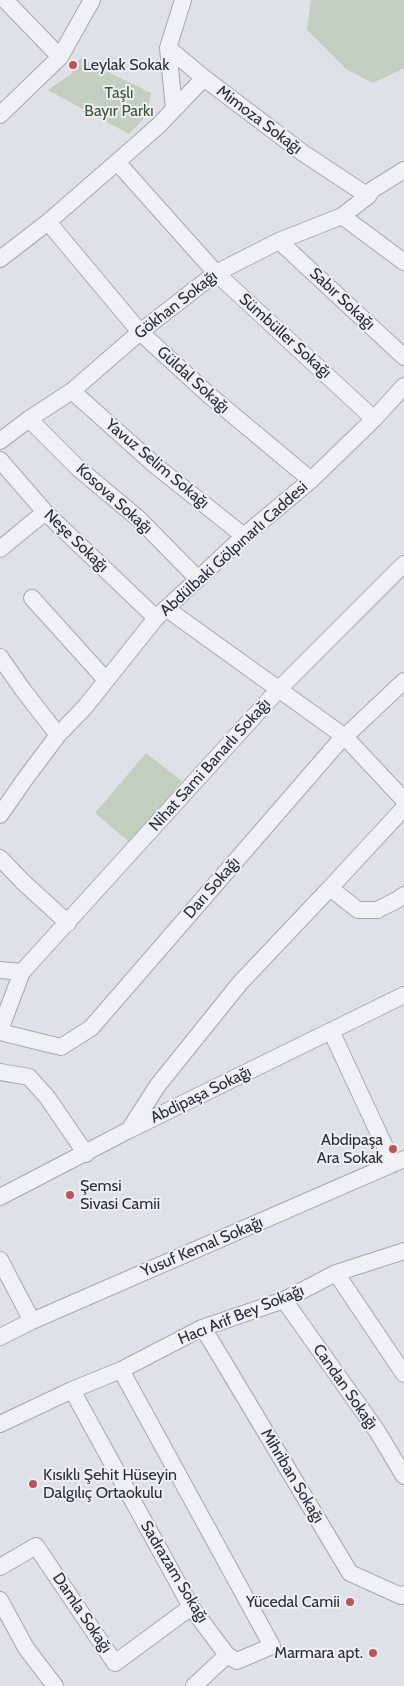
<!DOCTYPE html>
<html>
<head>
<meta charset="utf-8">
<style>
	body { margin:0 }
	canvas { display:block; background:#dee1e5 }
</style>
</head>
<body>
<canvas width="404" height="1686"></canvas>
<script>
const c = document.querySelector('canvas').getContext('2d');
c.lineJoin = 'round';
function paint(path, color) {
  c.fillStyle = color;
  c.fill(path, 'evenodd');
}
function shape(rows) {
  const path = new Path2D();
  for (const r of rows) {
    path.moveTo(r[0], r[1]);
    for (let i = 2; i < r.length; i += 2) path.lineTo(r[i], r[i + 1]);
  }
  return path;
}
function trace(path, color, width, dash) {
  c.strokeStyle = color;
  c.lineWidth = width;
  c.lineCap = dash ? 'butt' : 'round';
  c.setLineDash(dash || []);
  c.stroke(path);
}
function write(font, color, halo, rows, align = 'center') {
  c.font = font + ' Cabin,sans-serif';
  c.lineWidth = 4;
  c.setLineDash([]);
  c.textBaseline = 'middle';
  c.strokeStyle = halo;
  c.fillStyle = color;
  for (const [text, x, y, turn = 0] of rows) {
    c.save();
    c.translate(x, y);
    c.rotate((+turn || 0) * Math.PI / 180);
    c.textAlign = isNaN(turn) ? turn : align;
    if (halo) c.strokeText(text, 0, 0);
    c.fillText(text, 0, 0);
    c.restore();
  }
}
paint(shape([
	[311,0,404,0,404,68,373,83,346,69,307,30],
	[80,58,151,93,147,115,129,134,48,90,70,75],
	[146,753,182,781,130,843,95,813]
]), '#c3cec0');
const minor = shape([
	[5,0,60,57],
	[168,48,204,78],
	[174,108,168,48,183,0],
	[0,115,60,57,92,0],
	[117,162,216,273,374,419],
	[342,216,404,262],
	[48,222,140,332,209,395,311,480],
	[279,241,404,357],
	[0,259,48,222,117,162,158,126,204,78,303,153,368,196],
	[72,391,156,466,244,536],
	[29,419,78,468,140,520,198,579],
	[0,441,29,419,72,391,140,332,216,273,279,241,342,216,368,196,372,190,404,170],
	[0,460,45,512,156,618],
	[0,549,45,512],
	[32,598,106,680],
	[167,609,345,737,404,800],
	[0,657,23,690,58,735],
	[0,815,25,779,58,735,85,707,156,618,244,536,311,480,374,419,404,386],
	[0,858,23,882,68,923],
	[330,888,404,808],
	[0,970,22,972,278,690,404,564],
	[0,1030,22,972],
	[331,1031,393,1164],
	[0,1032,61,1047,91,1028,337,744,404,681],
	[0,1072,29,1077,47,1097,86,1154],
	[129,1130,158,1085,240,983,330,888,358,910,377,910,397,900,404,895],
	[0,1197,129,1130,404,995],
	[0,1260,32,1321],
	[336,1273,404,1374],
	[284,1300,377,1431,404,1476],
	[202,1328,211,1341,350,1573,401,1596,404,1594],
	[0,1337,32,1321,404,1159],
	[72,1390,191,1607,227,1655,237,1661,272,1646,121,1370],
	[0,1424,72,1390,121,1370,202,1328,284,1300,336,1273,404,1251],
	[0,1567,36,1546,115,1663,191,1607],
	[0,1600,26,1648,55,1686],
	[194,1686,227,1655]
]);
trace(minor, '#a4a8ae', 18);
trace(minor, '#f0f1f4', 16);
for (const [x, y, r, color] of [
	[73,65,5,"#bd515c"],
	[393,1149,5,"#bd515c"],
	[70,1195,5,"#bd515c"],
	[33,1484,5,"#bd515c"],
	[350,1602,5,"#bd515c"],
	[373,1653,5,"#bd515c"]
]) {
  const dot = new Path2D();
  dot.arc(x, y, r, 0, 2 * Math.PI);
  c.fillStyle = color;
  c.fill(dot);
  trace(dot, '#edeff3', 2);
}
write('16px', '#292f3a', '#edeff3', [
	["Leylak Sokak",83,65],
	["Abdipaşa",383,1140,"right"],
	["Ara Sokak",383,1158,"right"],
	["Şemsi",80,1186],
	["Sivasi Camii",80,1204],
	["Kısıklı Şehit Hüseyin",43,1475],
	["Dalgılıç Ortaokulu",43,1493],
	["Yücedal Camii",340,1602,"right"],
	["Marmara apt.",363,1653,"right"]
], 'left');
write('16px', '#3c5438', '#edeff3', [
	["Taşlı",119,93],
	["Bayır Parkı",119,111]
]);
write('16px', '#292f3a', '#edeff3', [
	["Mimoza Sokağı",259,120,37],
	["Sabır Sokağı",342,299,43],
	["Gökhan Sokağı",176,305,-38],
	["Sümbüller Sokağı",285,336,42],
	["Güldal Sokağı",193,380,42],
	["Yavuz Selim Sokağı",157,464,40],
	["Kosova Sokağı",114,499,42],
	["Neşe Sokağı",76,541,44],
	["Abdülbaki Gölpınarlı Caddesi",234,549,-42],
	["Nihat Sami Banarlı Sokağı",210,765,-48],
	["Darı Sokağı",212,888,-49],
	["Abdipaşa Sokağı",201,1095,-26],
	["Yusuf Kemal Sokağı",202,1247,-23],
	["Hacı Arif Bey Sokağı",241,1315,-22],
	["Candan Sokağı",345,1387,55],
	["Mihriban Sokağı",292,1476,59],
	["Sadrazam Sokağı",174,1572,59],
	["Damla Sokağı",82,1613,56]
]);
</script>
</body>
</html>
